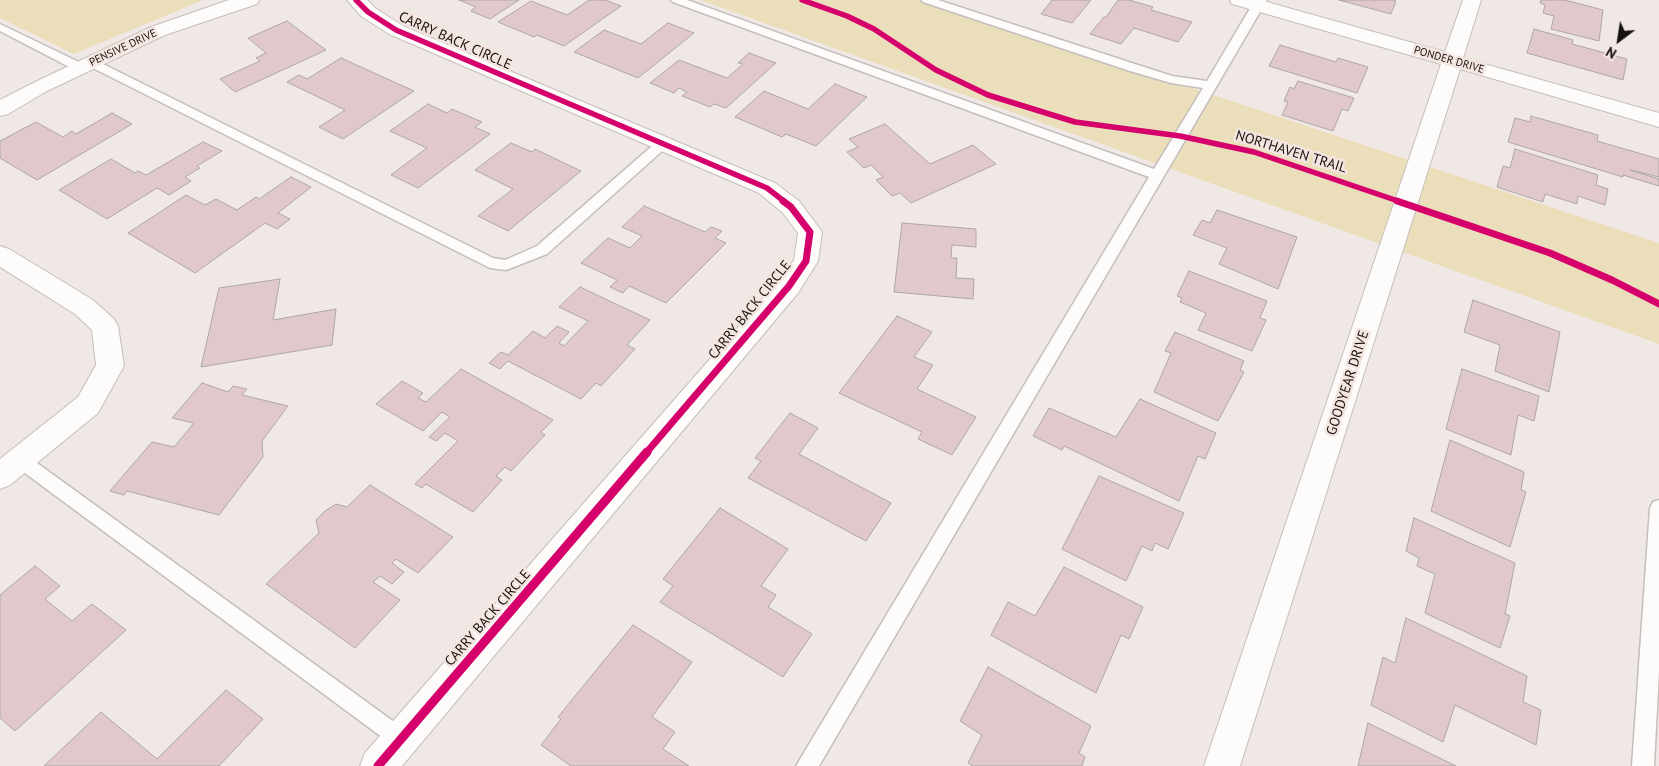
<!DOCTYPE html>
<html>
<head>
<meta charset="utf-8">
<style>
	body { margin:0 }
	#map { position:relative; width:1659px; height:766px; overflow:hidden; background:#f0e8e5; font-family:"PT Sans",sans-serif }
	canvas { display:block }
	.north { position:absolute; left:1594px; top:15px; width:50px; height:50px; -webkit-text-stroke:4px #f4e5e1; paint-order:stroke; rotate:211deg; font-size:14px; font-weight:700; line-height:20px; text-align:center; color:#161210 }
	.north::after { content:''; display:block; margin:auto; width:18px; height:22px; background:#161210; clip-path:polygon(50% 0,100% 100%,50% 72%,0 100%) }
</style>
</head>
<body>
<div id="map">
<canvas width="1659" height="766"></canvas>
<div class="north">N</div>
</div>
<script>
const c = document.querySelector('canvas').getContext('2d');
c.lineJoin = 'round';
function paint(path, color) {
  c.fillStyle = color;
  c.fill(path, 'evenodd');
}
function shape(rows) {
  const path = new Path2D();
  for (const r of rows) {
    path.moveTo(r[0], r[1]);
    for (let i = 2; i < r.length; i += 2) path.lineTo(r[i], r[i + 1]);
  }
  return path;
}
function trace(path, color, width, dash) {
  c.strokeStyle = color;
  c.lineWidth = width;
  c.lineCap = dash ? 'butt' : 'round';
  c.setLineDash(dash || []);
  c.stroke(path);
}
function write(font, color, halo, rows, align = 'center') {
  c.font = font + ' "PT Sans",sans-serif';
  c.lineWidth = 5;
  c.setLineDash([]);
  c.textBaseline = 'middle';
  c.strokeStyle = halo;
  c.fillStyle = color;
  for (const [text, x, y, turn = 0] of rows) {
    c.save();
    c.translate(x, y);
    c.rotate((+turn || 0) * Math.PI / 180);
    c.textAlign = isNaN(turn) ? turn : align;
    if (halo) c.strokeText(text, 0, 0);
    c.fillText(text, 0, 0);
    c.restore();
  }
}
paint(shape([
	[0,0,203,0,74,54,0,18],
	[700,0,927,0,1659,243,1659,344]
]), '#ebdeba');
const building = shape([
	[459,0,519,0,490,19,471,11,476,7,459,0],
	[589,0,605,0,621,6,564,46,537,35,534,37,498,22,531,1,567,15,589,0],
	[1052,0,1091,0,1072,23,1041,14,1052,0],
	[1118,0,1129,0,1153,7,1151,10,1192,22,1178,42,1134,28,1121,44,1090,34,1104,17,1106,17,1118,0],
	[1339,0,1393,0,1396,1,1391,14,1339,0],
	[1541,0,1565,0,1603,10,1599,41,1551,29,1554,16,1543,13,1545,5,1540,3,1541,0],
	[287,21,326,50,235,92,220,79,260,61,256,58,266,53,248,38,287,21],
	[668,23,694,33,638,78,574,52,604,30,641,44,668,23],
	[1534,29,1573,40,1572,44,1627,59,1623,80,1527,53,1534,29],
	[1280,45,1336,62,1338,58,1368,67,1357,93,1269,66,1280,45],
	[749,53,776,63,726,108,714,104,710,107,682,96,687,92,679,88,674,93,650,83,679,60,727,78,743,64,738,63,749,53],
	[341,58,414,91,343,139,319,127,345,110,287,82,299,75,307,79,341,58],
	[1298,81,1354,98,1348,111,1342,109,1333,131,1282,115,1288,102,1284,101,1290,87,1294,89,1298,81],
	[835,84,867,97,816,146,786,134,782,137,735,117,764,91,808,109,835,84],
	[428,104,447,113,452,109,482,122,475,127,490,134,418,188,391,175,427,148,390,131,428,104],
	[112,113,132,124,37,180,0,158,0,141,36,122,63,137,72,131,76,134,112,113],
	[1531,116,1598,135,1597,141,1659,159,1659,177,1630,170,1659,179,1659,186,1623,175,1623,177,1508,142,1515,118,1530,122,1531,116],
	[885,124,930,164,973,145,996,164,911,203,900,193,892,196,876,180,883,177,871,165,864,168,847,152,858,147,849,139,885,124],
	[203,142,222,151,197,166,200,168,185,177,191,181,169,195,157,188,107,219,59,190,111,159,135,173,138,171,146,175,203,142],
	[511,143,532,152,535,149,581,171,508,231,478,216,513,189,475,170,511,143],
	[1515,149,1598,175,1596,185,1608,189,1605,205,1578,196,1577,204,1545,194,1543,202,1497,187,1503,166,1510,168,1515,149],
	[291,177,311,187,278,213,290,219,277,229,265,223,195,273,128,233,186,195,205,205,216,199,237,210,256,197,259,199,291,177],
	[644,206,705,232,711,227,722,231,715,238,726,243,666,303,629,286,623,293,610,287,617,280,581,263,608,238,630,248,642,236,622,227,644,206],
	[1217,210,1297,237,1278,289,1219,264,1227,248,1193,235,1202,220,1210,223,1217,210],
	[902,223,976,229,976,247,952,245,951,258,957,258,956,278,974,279,973,299,894,292,902,223],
	[1189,271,1267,301,1260,318,1266,320,1252,351,1198,330,1206,313,1180,302,1182,298,1177,296,1189,271],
	[280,279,273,320,336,309,332,345,201,367,219,288,280,279],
	[580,287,650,320,627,345,635,349,601,386,596,383,581,399,508,361,500,369,489,363,501,352,508,355,533,331,545,338,557,326,569,332,559,343,564,346,588,321,559,307,580,287],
	[1473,300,1560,332,1549,392,1495,371,1500,345,1464,332,1473,300],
	[897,316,932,332,914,357,933,365,917,389,976,417,952,455,918,439,922,432,839,393,897,316],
	[1175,332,1244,361,1240,370,1244,372,1218,421,1154,392,1171,353,1165,351,1175,332],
	[461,369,553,420,541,432,545,435,511,471,505,467,496,476,502,480,473,512,426,484,422,488,415,484,458,441,445,433,436,441,429,437,450,417,442,412,423,431,376,404,402,381,423,393,418,398,426,402,461,369],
	[1462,369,1539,396,1534,421,1518,415,1511,455,1446,429,1462,369],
	[202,383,228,392,233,386,247,389,242,395,288,406,262,441,263,457,219,515,127,491,124,495,110,491,152,442,174,447,194,423,172,418,202,383],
	[1140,399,1216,433,1205,459,1198,456,1179,501,1064,446,1062,450,1033,436,1049,408,1116,437,1140,399],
	[790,413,818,428,799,454,891,503,866,541,748,478,761,461,755,458,790,413],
	[1450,440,1524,472,1521,490,1526,492,1510,547,1431,511,1450,440],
	[1099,476,1184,513,1168,549,1155,543,1152,551,1142,546,1126,581,1062,549,1099,476],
	[370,485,453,537,418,573,396,559,392,563,404,572,392,584,380,576,373,582,400,600,355,648,266,584,319,533,316,520,325,511,336,504,347,507,370,485],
	[720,508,788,549,761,586,776,595,768,607,812,634,783,677,660,602,673,586,663,579,720,508],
	[1414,518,1515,563,1505,614,1510,616,1500,648,1425,613,1435,574,1417,566,1419,558,1406,551,1414,518],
	[35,566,60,586,45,599,72,621,92,604,126,630,15,731,0,718,0,595,35,566],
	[1064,567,1143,607,1129,639,1121,635,1096,693,991,635,1008,602,1035,616,1064,567],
	[1406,618,1527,676,1523,702,1541,710,1536,745,1455,705,1443,742,1371,705,1383,657,1395,663,1406,618],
	[633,625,692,662,652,717,675,732,663,749,689,766,571,766,541,745,561,719,558,717,633,625],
	[988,667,1091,726,1079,753,1085,757,1082,766,973,766,968,763,982,735,960,721,988,667],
	[226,690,263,719,219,766,44,766,101,712,157,759,226,690],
	[1368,723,1456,766,1358,766,1368,723]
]);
paint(building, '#e1c9cb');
trace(building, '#aca7a5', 1);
const lane = shape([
	[671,0,687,0,1154,169,1203,88,1171,83,1130,71,923,2,921,0,938,0,1138,65,1172,76,1207,81,1255,0,1267,0,819,766,796,766,1149,177,673,2,671,0],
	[0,24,85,65,87,68,85,71,77,71,0,31,0,24],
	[93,59,493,258,505,260,537,246,659,140,664,139,671,143,547,254,506,270,490,268,89,66,87,63,93,59],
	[20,453,26,455,408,732,412,739,408,746,401,750,394,746,14,465,11,460,14,455,20,453],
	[1659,500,1659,670,1654,766,1632,766,1650,508,1653,502,1659,500]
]);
const street = shape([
	[229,0,259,0,257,4,165,35,47,91,8,114,0,116,0,100,33,83,151,27,229,0],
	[347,0,367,0,375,8,403,26,775,183,799,201,822,232,818,261,798,293,402,766,360,766,365,753,780,279,794,260,798,233,783,213,759,193,389,34,361,16,347,0],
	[1230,0,1260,0,1445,52,1463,0,1481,0,1463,58,1659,113,1659,127,1460,69,1240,766,1204,766,1441,64,1232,4,1230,0],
	[0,246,9,249,93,300,114,319,118,326,124,366,98,413,10,485,0,489,0,459,78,397,96,365,92,330,75,314,0,267,0,246]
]);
trace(lane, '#c4bebc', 3);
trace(street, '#c4bebc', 2);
paint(lane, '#fdfcfb');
paint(street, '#fdfcfb');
trace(shape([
	[356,0,368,12,396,30,767,188,785,202],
	[802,0,847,16,874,29,936,70,988,95,1075,122,1180,136,1254,152,1401,202]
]), '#d6006c', 5.5);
trace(shape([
	[1397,201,1550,253,1612,280,1659,304],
	[646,453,789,286,806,261,810,232,791,207,783,201]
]), '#d6006c', 7);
trace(shape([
	[378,766,647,452]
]), '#d6006c', 9);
write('11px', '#161210', '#f4e5e1', [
	["PENSIVE DRIVE",123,48,-25],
	["PONDER DRIVE",1449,60,16]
]);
write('14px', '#161210', '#f4e5e1', [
	["CARRY BACK CIRCLE",455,41,24],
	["NORTHAVEN TRAIL",1291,152,17],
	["CARRY BACK CIRCLE",750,310,-51],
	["GOODYEAR DRIVE",1348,383,-72],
	["CARRY BACK CIRCLE",488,618,-49]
]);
</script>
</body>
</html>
